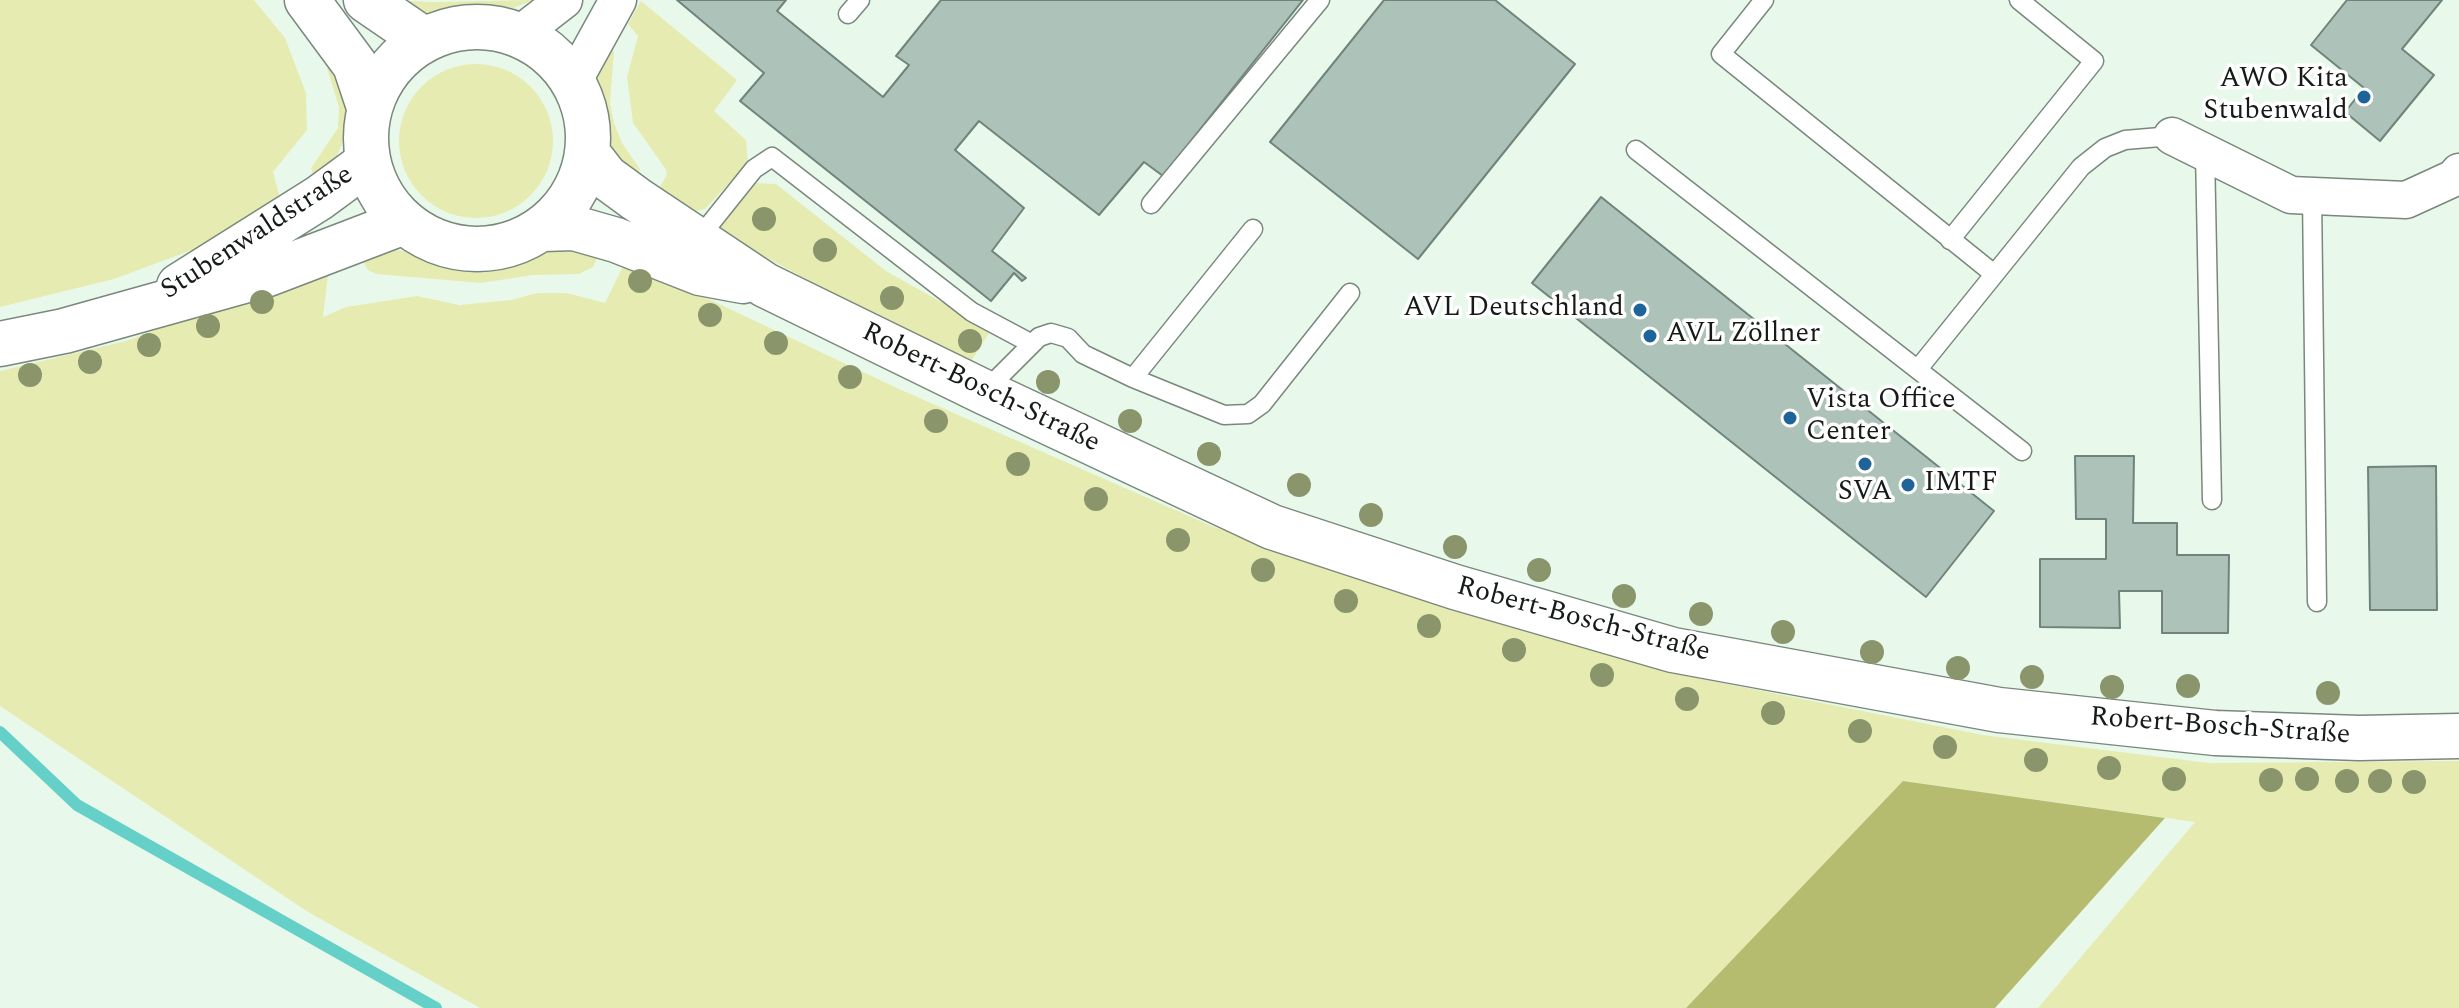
<!DOCTYPE html>
<html>
<head>
<meta charset="utf-8">
<style>
	body { margin:0 }
	canvas { display:block; background:#e8f9eb }
</style>
</head>
<body>
<canvas width="2459" height="1008"></canvas>
<script>
const c = document.querySelector('canvas').getContext('2d');
c.lineJoin = 'round';
function paint(path, color) {
  c.fillStyle = color;
  c.fill(path, 'evenodd');
}
function shape(rows) {
  const path = new Path2D();
  for (const r of rows) {
    if (r.length === 3) {
      path.moveTo(r[0] + r[2], r[1]);
      path.arc(r[0], r[1], r[2], 0, 2 * Math.PI);
      continue;
    }
    path.moveTo(r[0], r[1]);
    for (let i = 2; i < r.length; i += 2) path.lineTo(r[i], r[i + 1]);
  }
  return path;
}
function trace(path, color, width, dash) {
  c.strokeStyle = color;
  c.lineWidth = width;
  c.lineCap = dash ? 'butt' : 'round';
  c.setLineDash(dash || []);
  c.stroke(path);
}
function write(font, color, halo, rows, align = 'center') {
  c.font = font + ' Spectral,serif';
  c.lineWidth = 7;
  c.setLineDash([]);
  c.textBaseline = 'middle';
  c.strokeStyle = halo;
  c.fillStyle = color;
  for (const [text, x, y, turn = 0] of rows) {
    c.save();
    c.translate(x, y);
    c.rotate((+turn || 0) * Math.PI / 180);
    c.textAlign = isNaN(turn) ? turn : align;
    if (halo) c.strokeText(text, 0, 0);
    c.fillText(text, 0, 0);
    c.restore();
  }
}
paint(shape([
	[0,0,254,0,285,38,306,93,307,130,273,172,280,198,195,249,114,279,0,307],
	[387,0,432,2,534,0,497,14,452,15,428,15],
	[641,1,737,80,714,111,746,140,748,163,705,209,686,213,656,195,667,174,665,168,633,123,627,77,638,36,628,24],
	[605,43,614,52,610,103,614,123,622,143,640,169,636,182,609,149,599,122,596,69],
	[336,60,350,93,351,123,337,156,316,181,311,168,338,128,339,107,327,68],
	[476,141,77],
	[754,183,776,184,886,271,991,330,970,363,857,307,714,229],
	[392,250,406,251,456,270,483,272,547,252,600,252,593,267,579,274,533,275,481,283,376,274,368,270,358,253],
	[330,258,323,317,346,307,417,296,459,305,511,300,537,293,567,293,605,303,626,260,899,389,1214,527,1667,672,1983,735,2209,763,2459,761,2459,1008,2038,1008,2195,822,1904,781,1686,1008,480,1008,308,912,0,706,0,371,126,341,233,301]
]), '#e6ecb1');
paint(shape([
	[1903,781,2165,818,1995,1008,1686,1008]
]), '#b5bc6f');
trace(shape([
	[0,732,77,805,436,1008]
]), '#65d0c8', 12);
const building = shape([
	[677,0,786,0,777,11,883,97,909,65,896,56,941,0,1303,0,1163,176,1144,162,1099,215,979,121,955,150,1024,208,992,251,1026,278,1022,281,1014,273,991,301,740,101,764,73,677,0],
	[1384,0,1495,0,1575,64,1418,259,1270,142,1384,0],
	[2347,0,2442,0,2402,49,2434,75,2380,141,2345,112,2364,88,2311,45,2347,0],
	[1601,197,1994,511,1926,597,1532,283,1601,197],
	[2075,456,2134,456,2133,523,2177,523,2177,555,2229,555,2228,633,2162,633,2162,591,2119,591,2120,628,2040,627,2040,559,2106,559,2106,519,2076,519,2075,456],
	[2436,466,2437,610,2370,610,2368,467,2436,466]
]);
paint(building, '#adc2b9');
trace(building, '#70847c', 2);
const service = shape([
	[1764,0,1721,54,1994,274],
	[848,14,860,0],
	[1636,150,2022,451],
	[2205,152,2212,500],
	[2312,195,2317,602],
	[1151,204,1320,0],
	[698,239,754,169,772,157,972,312,1032,344],
	[1950,240,2094,61,2019,0],
	[1918,369,2081,167,2105,148,2125,140,2172,136],
	[1133,378,1253,229],
	[984,392,1039,337,1051,333,1068,338,1083,354,1133,378,1224,415,1248,414,1262,404,1350,293]
]);
const minor = shape([
	[520,34,564,0],
	[574,80,618,0],
	[2172,136,2291,195,2406,200,2454,178,2459,172]
]);
const tertiary = shape([
	[307,0,355,65,369,107],
	[366,0,423,39],
	[477,138,111],
	[588,154,606,177,636,199,765,285,984,392,1272,527,1455,587,1673,650,1999,710,2215,733,2359,738,2459,736],
	[543,229,574,228,616,240,700,273,743,281],
	[179,286,319,198,368,162],
	[0,344,64,331,268,274,404,222]
]);
trace(service, '#79887c', 21);
trace(minor, '#79887c', 39);
trace(tertiary, '#79887c', 47);
trace(service, '#fff', 18);
trace(minor, '#fff', 36);
trace(tertiary, '#fff', 44);
c.fillStyle = '#8b956c';
for (const [x, y] of [
	[764,219],
	[825,250],
	[640,281],
	[892,298],
	[262,302],
	[710,315],
	[208,326],
	[970,341],
	[776,343],
	[149,345],
	[90,362],
	[30,375],
	[850,377],
	[1048,382],
	[936,421],
	[1130,421],
	[1209,454],
	[1018,464],
	[1299,485],
	[1096,499],
	[1371,515],
	[1178,540],
	[1455,547],
	[1263,570],
	[1539,570],
	[1624,596],
	[1346,601],
	[1701,614],
	[1429,626],
	[1783,632],
	[1514,650],
	[1872,652],
	[1958,668],
	[1602,675],
	[2032,677],
	[2188,686],
	[2112,687],
	[2328,693],
	[1687,699],
	[1773,713],
	[1860,731],
	[1945,747],
	[2036,760],
	[2109,768],
	[2174,779],
	[2307,779],
	[2271,780],
	[2347,781],
	[2380,781],
	[2414,782]
]) {
  c.beginPath();
  c.arc(x, y, 12, 0, 2 * Math.PI);
  c.fill();
}
for (const [x, y, r, color] of [
	[2364,97,8,"#1e6499"],
	[1640,310,8,"#1e6499"],
	[1650,336,8,"#1e6499"],
	[1790,418,8,"#1e6499"],
	[1865,464,8,"#1e6499"],
	[1908,485,8,"#1e6499"]
]) {
  const dot = new Path2D();
  dot.arc(x, y, r, 0, 2 * Math.PI);
  c.fillStyle = color;
  c.fill(dot);
  trace(dot, '#fff', 3);
}
write('28px', '#161b17', '#fff', [
	["AWO Kita",2348,81,"right"],
	["Stubenwald",2348,113,"right"],
	["AVL Deutschland",1624,310,"right"],
	["AVL Zöllner",1666,336],
	["Vista Office",1806,402],
	["Center",1806,434],
	["IMTF",1924,485],
	["SVA",1865,494,"center"]
], 'left');
write('28px', '#161b17', '#fff', [
	["Stubenwaldstraße",258,234,-33],
	["Robert-Bosch-Straße",980,389,26],
	["Robert-Bosch-Straße",1583,621,15],
	["Robert-Bosch-Straße",2220,728,4]
]);
</script>
</body>
</html>
